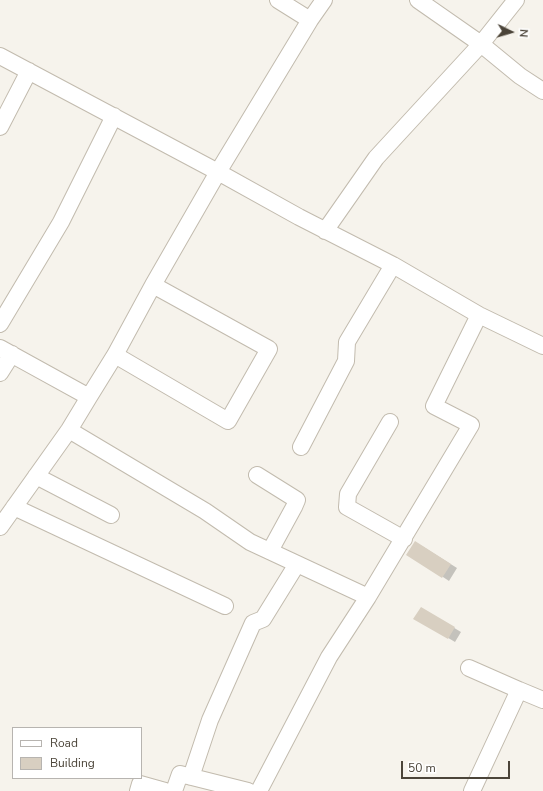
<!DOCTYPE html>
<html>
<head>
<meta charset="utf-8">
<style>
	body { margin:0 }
	#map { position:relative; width:543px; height:791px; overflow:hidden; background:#f6f3ec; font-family:"Nunito Sans",sans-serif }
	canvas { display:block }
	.legend { position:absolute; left:12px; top:727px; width:130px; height:52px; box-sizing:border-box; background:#fff; border:1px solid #b7b4b0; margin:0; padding:5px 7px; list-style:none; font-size:12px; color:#4b4439 }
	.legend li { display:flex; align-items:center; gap:8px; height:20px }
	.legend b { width:20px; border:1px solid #b7b4b0 }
	.north { position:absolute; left:491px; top:12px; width:40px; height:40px; -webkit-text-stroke:3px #fff; paint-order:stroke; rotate:95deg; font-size:11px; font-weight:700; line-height:16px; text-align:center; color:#4b4439 }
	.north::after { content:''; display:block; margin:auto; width:14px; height:18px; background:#4b4439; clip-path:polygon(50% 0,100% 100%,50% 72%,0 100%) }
	.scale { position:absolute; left:401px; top:761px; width:109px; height:18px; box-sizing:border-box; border:2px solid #4b4439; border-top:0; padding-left:5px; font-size:12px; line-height:14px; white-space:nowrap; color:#4b4439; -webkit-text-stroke:3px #fff; paint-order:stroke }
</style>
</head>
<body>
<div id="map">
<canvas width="543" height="791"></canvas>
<ul class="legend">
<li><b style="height:5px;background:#fff"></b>Road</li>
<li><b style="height:11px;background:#d8cfc1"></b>Building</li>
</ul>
<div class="north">N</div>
<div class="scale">50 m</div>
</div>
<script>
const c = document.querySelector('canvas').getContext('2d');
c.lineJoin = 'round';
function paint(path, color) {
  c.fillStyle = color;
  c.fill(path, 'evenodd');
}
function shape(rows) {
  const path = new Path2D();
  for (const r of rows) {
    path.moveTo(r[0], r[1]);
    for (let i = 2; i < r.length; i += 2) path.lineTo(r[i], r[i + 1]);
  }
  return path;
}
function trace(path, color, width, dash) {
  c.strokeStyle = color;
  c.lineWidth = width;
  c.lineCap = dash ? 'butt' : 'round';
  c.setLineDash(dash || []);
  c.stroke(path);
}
paint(shape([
	[422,546,457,568,449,581,443,577],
	[421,608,461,632,455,642,415,618]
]), '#0003');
paint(shape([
	[415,541,451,564,442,578,406,555],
	[421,607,455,627,448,639,413,619]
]), '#d8cfc1');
const minor = shape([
	[278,0,310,20],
	[418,0,481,44,520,76,543,91],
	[0,56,218,172,299,217,393,265,479,315,543,346],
	[0,127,29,71],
	[325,231,376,158,481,44,516,0],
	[0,324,61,222,114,116],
	[0,348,89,397],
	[115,355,228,421,269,349,153,285],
	[0,373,12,354],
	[390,422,348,494,347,507,404,539],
	[69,430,205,511,250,542,368,597],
	[301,447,346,361,347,342,393,265],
	[257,475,297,500,294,507,270,551],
	[36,476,111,515],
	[14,507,225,606],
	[0,527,69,430,89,397,115,355,153,285,218,172,310,20,324,0],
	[469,668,519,690],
	[191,777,210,720,253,623,263,619,297,564],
	[260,789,329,657,368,597,471,425,434,406,479,315],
	[138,791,140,784,165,791],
	[174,791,180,774,248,791],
	[472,791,519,690,543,700]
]);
trace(minor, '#c2bbae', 18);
trace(minor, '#fff', 16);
</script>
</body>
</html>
